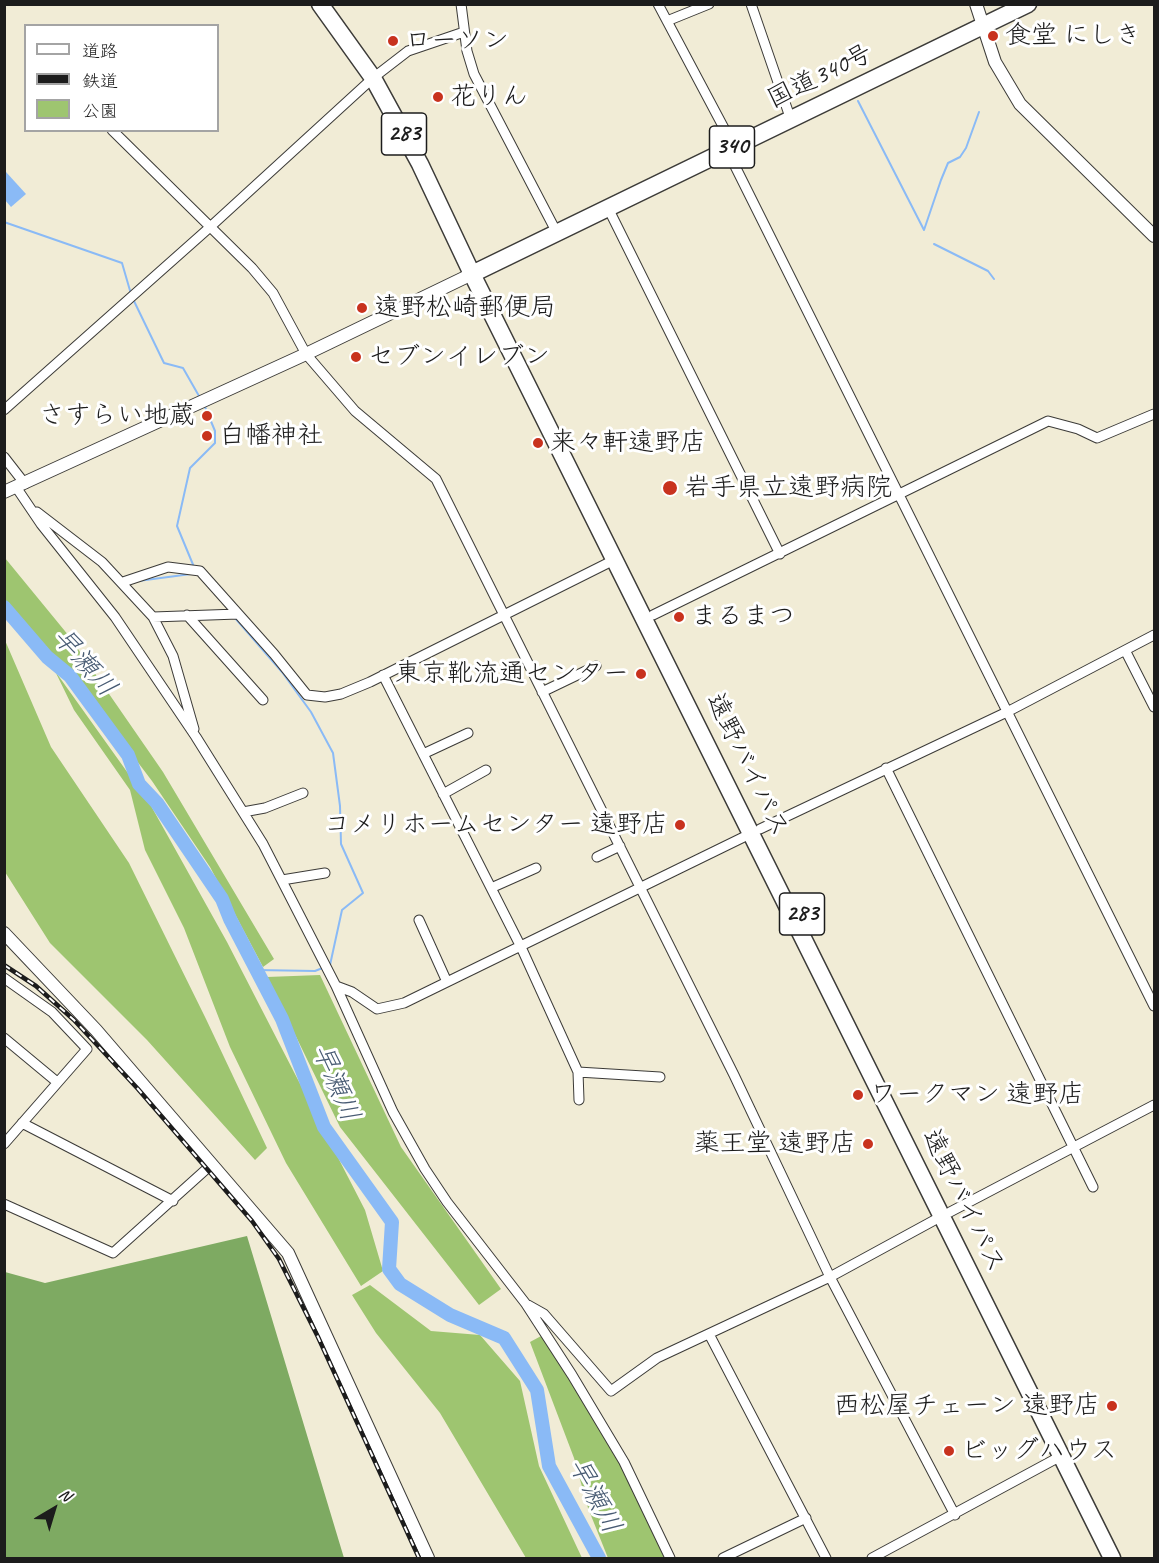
<!DOCTYPE html>
<html>
<head>
<meta charset="utf-8">
<style>
	body { margin:0 }
	#map { position:relative; width:1159px; height:1563px; overflow:hidden; background:#f1ecd6; font-family:Caveat,"Klee One",sans-serif }
	canvas { display:block }
	.frame { position:absolute; inset:0; border:6px solid #1c1c1c; pointer-events:none }
	.legend { position:absolute; left:24px; top:24px; width:195px; height:108px; box-sizing:border-box; background:#fff; border:2px solid #a4a4a4; margin:0; padding:8px 10px; list-style:none; font-size:18px; color:#1c1c1c }
	.legend li { display:flex; align-items:center; gap:12px; height:30px }
	.legend b { width:30px; border:2px solid #a4a4a4 }
	.north { position:absolute; left:24px; top:1479px; width:60px; height:60px; -webkit-text-stroke:4px #fff; paint-order:stroke; rotate:38deg; font-size:16px; font-weight:700; line-height:24px; text-align:center; color:#1c1c1c }
	.north::after { content:''; display:block; margin:auto; width:21px; height:27px; background:#1c1c1c; clip-path:polygon(50% 0,100% 100%,50% 72%,0 100%) }
</style>
</head>
<body>
<div id="map">
<canvas width="1159" height="1563"></canvas>
<div class="frame"></div>
<ul class="legend">
<li><b style="height:8px;background:#fff"></b>道路</li>
<li><b style="height:8px;background:#1c1c1c"></b>鉄道</li>
<li><b style="height:16px;background:#9ec570"></b>公園</li>
</ul>
<div class="north">N</div>
</div>
<script>
const c = document.querySelector('canvas').getContext('2d');
c.lineJoin = 'round';
function paint(path, color) {
  c.fillStyle = color;
  c.fill(path, 'evenodd');
}
function shape(rows) {
  const path = new Path2D();
  for (const r of rows) {
    path.moveTo(r[0], r[1]);
    for (let i = 2; i < r.length; i += 2) path.lineTo(r[i], r[i + 1]);
  }
  return path;
}
function trace(path, color, width, dash) {
  c.strokeStyle = color;
  c.lineWidth = width;
  c.lineCap = dash ? 'butt' : 'round';
  c.setLineDash(dash || []);
  c.stroke(path);
}
function write(font, color, halo, rows, align = 'center') {
  c.font = font + ' Caveat,"Klee One",sans-serif';
  c.lineWidth = 6;
  c.setLineDash([]);
  c.textBaseline = 'middle';
  c.strokeStyle = halo;
  c.fillStyle = color;
  for (const [text, x, y, turn = 0] of rows) {
    c.save();
    c.translate(x, y);
    c.rotate((+turn || 0) * Math.PI / 180);
    c.textAlign = isNaN(turn) ? turn : align;
    if (halo) c.strokeText(text, 0, 0);
    c.fillText(text, 0, 0);
    c.restore();
  }
}
paint(shape([
	[5,558,69,636,163,772,274,959,263,967,210,867,152,781,71,674,5,601],
	[4,638,51,747,129,863,206,1019,267,1148,255,1160,147,1040,50,943,5,872],
	[55,671,150,804,227,942,365,1210,383,1271,361,1286,286,1163,230,1047,184,928,145,850,130,790,74,710],
	[320,975,401,1147,501,1289,479,1305,340,1127,267,977],
	[370,1285,431,1331,480,1335,520,1381,539,1466,582,1558,526,1558,440,1413,376,1333,352,1295],
	[543,1335,618,1458,645,1510,664,1558,608,1558,588,1508,574,1458,530,1342]
]), '#9ec570');
paint(shape([
	[247,1236,344,1558,5,1558,5,1272,45,1283]
]), '#7eaa62');
paint(shape([
	[6,172,26,194,11,207,5,200]
]), '#8abaf6');
trace(shape([
	[858,101,924,230,941,180,948,163,960,157,966,148,979,112],
	[4,222,122,263,131,294],
	[934,244,988,271,994,279],
	[133,299,164,363,183,368,199,396],
	[194,567,177,526,190,468,215,443,215,431,205,407],
	[138,581,191,574],
	[235,618,282,672,311,712,333,753,340,806,341,844,363,893,342,910,330,965],
	[256,970,315,971,325,967]
]), '#8abaf6', 2);
trace(shape([
	[4,607,47,657,70,676,128,755,139,784,157,803,222,899,230,919,282,1019,324,1127,392,1222,389,1269,400,1284,450,1315,504,1338,537,1390,549,1466,599,1558]
]), '#8abaf6', 14);
const street = shape([
	[461,4,467,51,474,74,557,233],
	[658,4,734,147],
	[751,4,791,120],
	[667,21,709,4],
	[112,130,252,268,273,293,306,354,355,411,436,479,734,1075,830,1277,955,1515],
	[727,150,1154,1006],
	[608,208,780,554],
	[4,410,209,228,373,78,408,51,464,32],
	[4,457,25,484],
	[16,487,41,524,115,617,196,737,263,844,336,986,393,1112,425,1169,447,1202,526,1304,572,1375,624,1462,670,1558],
	[37,512,102,562,153,617,173,656,194,729],
	[123,582,168,567,200,571,274,654,307,695,325,697,341,694,370,682,616,559],
	[187,615,263,700],
	[653,615,1048,421,1078,429,1097,438,1154,414],
	[153,617,238,614],
	[1126,652,1154,707],
	[383,675,521,947,578,1072,660,1077],
	[542,692,596,666],
	[423,754,468,733],
	[886,768,1093,1187],
	[443,794,486,770],
	[243,812,265,808,303,793],
	[760,829,1009,711,1154,635],
	[597,857,620,846],
	[282,880,325,873],
	[491,888,536,868],
	[419,920,447,982],
	[4,978,52,1012,87,1049,4,1144],
	[336,986,352,992,377,1009,404,1003,752,833],
	[4,1038,57,1082],
	[578,1072,579,1100],
	[22,1123,173,1201],
	[4,1204,113,1253,212,1164],
	[950,1212,1154,1105],
	[528,1305,544,1314,611,1391,657,1358,830,1277,942,1216],
	[709,1334,826,1558],
	[723,1558,806,1518],
	[872,1558,1061,1456]
]);
const secondary = shape([
	[976,4,995,62,1020,104,1154,236],
	[4,492,306,354,472,274],
	[4,933,96,1030,288,1253,428,1558]
]);
const highway = shape([
	[320,4,373,78,420,164,472,274,1112,1558],
	[472,274,1028,4]
]);
trace(street, '#3c3b38', 11);
trace(secondary, '#3c3b38', 14);
trace(highway, '#3c3b38', 19);
trace(street, '#fff', 9);
trace(secondary, '#fff', 12);
trace(highway, '#fff', 16);
const rail = shape([
	[4,965,36,986,74,1020,138,1089,252,1221,279,1259,318,1337,419,1558]
]);
trace(rail, '#1c1c1c', 4.5);
trace(rail, '#fff', 2, [7]);
for (const [x, y, r, color] of [
	[993,36,6,"#c8321e"],
	[393,41,6,"#c8321e"],
	[438,97,6,"#c8321e"],
	[362,308,6,"#c8321e"],
	[356,357,6,"#c8321e"],
	[207,416,6,"#c8321e"],
	[207,436,6,"#c8321e"],
	[538,443,6,"#c8321e"],
	[670,488,8,"#c8321e"],
	[679,617,6,"#c8321e"],
	[641,674,6,"#c8321e"],
	[680,825,6,"#c8321e"],
	[858,1095,6,"#c8321e"],
	[868,1144,6,"#c8321e"],
	[1112,1406,6,"#c8321e"],
	[949,1451,6,"#c8321e"]
]) {
  const dot = new Path2D();
  dot.arc(x, y, r, 0, 2 * Math.PI);
  c.fillStyle = color;
  c.fill(dot);
  trace(dot, '#fff', 2);
}
for (const [x, y, w] of [
	[404,134,45],
	[732,147,45],
	[802,914,45]
]) {
  const box = new Path2D();
  box.roundRect(x - w / 2, y - 21, w, 42, 4.5);
  c.fillStyle = '#fff';
  c.fill(box);
  trace(box, '#1c1c1c', 1.5);
}
write('bold 24px', '#1c1c1c', null, [
	["283",404,134],
	["340",732,147],
	["283",802,914]
]);
write('26px', '#1c1c1c', '#fff', [
	["食堂 にしき",1005,36],
	["ローソン",405,41],
	["花りん",450,97],
	["遠野松崎郵便局",374,308],
	["セブンイレブン",368,357],
	["さすらい地蔵",195,416,"right"],
	["白幡神社",219,436],
	["来々軒遠野店",550,443],
	["岩手県立遠野病院",684,488],
	["まるまつ",691,617],
	["東京靴流通センター",629,674,"right"],
	["コメリホームセンター 遠野店",668,825,"right"],
	["ワークマン 遠野店",870,1095],
	["薬王堂 遠野店",856,1144,"right"],
	["西松屋チェーン 遠野店",1100,1406,"right"],
	["ビッグハウス",961,1451]
], 'left');
write('26px', '#1c1c1c', '#fff', [
	["国道340号",820,77,-26],
	["遠野バイパス",747,765,64],
	["遠野バイパス",963,1201,64]
]);
write('italic 27px', '#485b73', '#fff', [
	["早瀬川",84,663,49],
	["早瀬川",335,1083,67],
	["早瀬川",594,1496,62]
]);
</script>
</body>
</html>
